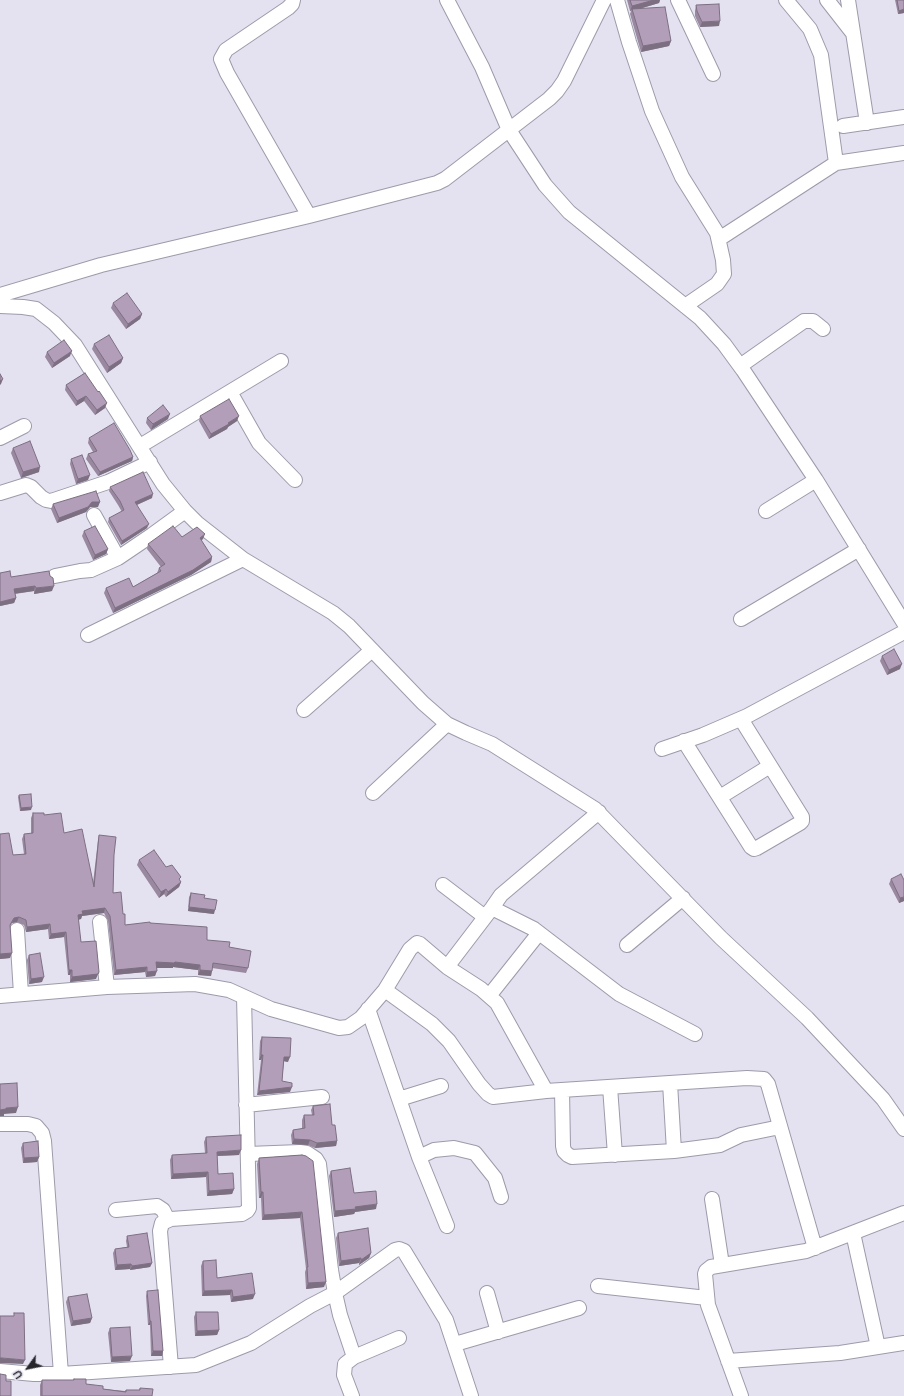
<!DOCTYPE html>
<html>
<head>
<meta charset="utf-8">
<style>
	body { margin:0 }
	#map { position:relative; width:904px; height:1396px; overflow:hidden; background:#e4e2f1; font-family:Cabin,sans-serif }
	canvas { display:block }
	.north { position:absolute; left:8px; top:1348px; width:40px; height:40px; -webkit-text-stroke:3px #e4e2f1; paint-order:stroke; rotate:237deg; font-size:11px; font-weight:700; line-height:16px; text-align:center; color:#26262b }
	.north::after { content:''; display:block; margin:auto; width:14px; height:18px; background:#26262b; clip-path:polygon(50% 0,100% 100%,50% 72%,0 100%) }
</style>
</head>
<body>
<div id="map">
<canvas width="904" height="1396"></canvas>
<div class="north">U</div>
</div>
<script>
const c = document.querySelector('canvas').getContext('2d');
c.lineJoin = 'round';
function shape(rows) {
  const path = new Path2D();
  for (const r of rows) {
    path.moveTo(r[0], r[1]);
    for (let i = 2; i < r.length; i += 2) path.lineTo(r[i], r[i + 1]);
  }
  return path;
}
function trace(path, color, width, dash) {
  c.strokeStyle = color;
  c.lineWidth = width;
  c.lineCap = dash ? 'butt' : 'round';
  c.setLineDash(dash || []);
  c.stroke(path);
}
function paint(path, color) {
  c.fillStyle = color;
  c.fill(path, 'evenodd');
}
const minor = shape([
	[293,0,292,4,288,8,226,50,221,59,227,73,309,216],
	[447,0,482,67,509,130,545,185,569,212,700,318,724,344,743,370,816,480,904,623],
	[617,0,629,42,652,111,682,177,717,233,723,260,724,274,717,284,685,306],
	[678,0,713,74],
	[786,0,810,29,821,55,836,163,904,153],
	[827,0,852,32],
	[848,0,867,123],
	[843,126,904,117],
	[719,239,836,163],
	[0,295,101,265,309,216,437,183,445,179,549,99,557,91,564,81,604,0],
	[0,306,23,307,36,309,54,323,75,345,163,484,185,511,197,523,243,559,333,613,349,626,423,703,447,724,466,733,492,744,595,809,721,938,807,1018,883,1099,904,1129],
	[740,366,804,321,813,321,823,329],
	[230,392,259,443,295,480],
	[0,438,24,426],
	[140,446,281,361],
	[0,493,26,485,31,487,41,497,46,500,51,501,108,482,150,462],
	[766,511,816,480],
	[94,515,118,558],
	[55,576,80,571,91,570,118,558,152,535,185,511],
	[741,619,859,549],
	[88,635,243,559],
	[304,710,372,650],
	[684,741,751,847,754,849,757,848,800,823,802,821,802,817,741,719],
	[662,749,703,735,747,716,904,632],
	[373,793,447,724],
	[720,797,770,766],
	[443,885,485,917],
	[492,908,534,929,619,994,695,1034],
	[100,922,107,987],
	[17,930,21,994],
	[627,945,683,898],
	[447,967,492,908,501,895,599,812],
	[385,990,432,1024,449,1041,479,1084,488,1094,493,1097,546,1091,747,1078,764,1079,768,1084,815,1248],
	[0,996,107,987,195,984,229,990,271,1009,339,1028,348,1027,361,1018,385,990,410,949,417,943,420,944,447,967,481,989,497,1003,546,1091],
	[489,996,539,933],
	[368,1009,419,1157,447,1226],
	[670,1083,674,1151],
	[610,1087,615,1155],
	[562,1090,563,1146,564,1151,568,1155,572,1157,674,1151,720,1145,741,1135,780,1127],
	[399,1099,441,1086],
	[246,1105,322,1097],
	[0,1124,28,1124,36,1126,42,1133,44,1141,61,1374],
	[248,1154,300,1152,307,1153,316,1159,319,1164,331,1270,335,1293,395,1250,399,1249,404,1251,446,1320,471,1396],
	[419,1157,434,1150,454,1148,475,1153,495,1178,501,1197],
	[712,1199,722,1265],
	[116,1210,157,1206,163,1210,168,1220],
	[853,1233,878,1347],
	[598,1286,707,1298],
	[487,1293,498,1332],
	[455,1344,579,1308],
	[354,1357,399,1338],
	[728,1361,840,1353,904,1343],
	[171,1367,160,1231,162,1223,171,1219,242,1214,247,1211,249,1208,244,997],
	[0,1371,34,1374,61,1374,196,1365,251,1343,310,1306,335,1293,340,1315,354,1357,345,1364,344,1375,352,1396],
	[741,1396,708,1305,705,1274,706,1271,711,1267,806,1251,904,1213]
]);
trace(minor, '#9c9ba9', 16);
trace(minor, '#fff', 14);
paint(shape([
	[627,0,660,0,659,3,639,9,671,41,669,46,641,52,630,14,631,11,630,11],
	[895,0,904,0,904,13,898,14],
	[696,5,719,26,700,27,695,16,695,11],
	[113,303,142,314,140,319,126,329,111,308],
	[94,344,123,358,121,363,107,373,92,349],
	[47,352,70,356,52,368,45,357],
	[85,373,105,408,95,415,84,401,76,406,65,390,66,385],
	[200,416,237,421,228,427,227,429,209,439,199,421],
	[147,418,168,419,151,430,146,423],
	[89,438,133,457,132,461,98,476,86,459,88,454,93,452,88,443],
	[13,448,39,472,21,478,11,453],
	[71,459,88,480,76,484,70,464],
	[110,487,152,498,137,505,147,528,121,545,108,522,109,518,122,512,118,505,109,491],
	[53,504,98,507,90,507,86,512,57,523,51,509],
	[84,531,108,549,106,554,93,560,82,536],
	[182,537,203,539,201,540,212,557,211,562,191,575,113,613,104,593,106,588,133,587,157,573,159,568,161,567,147,549,148,544],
	[0,573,11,577,52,591,34,594,34,591,15,594,16,598,14,603,0,606],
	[882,656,900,669,887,675,880,661],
	[19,795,31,810,20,811,18,797],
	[33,813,44,815,64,833,93,883,98,840,99,835,114,855,113,893,123,914,125,925,150,923,229,947,248,968,246,973,212,968,211,976,198,975,198,970,173,967,173,968,157,968,155,976,146,977,145,972,114,975,108,921,104,913,82,916,81,919,78,920,81,942,96,979,70,982,70,975,68,975,64,937,49,939,48,929,26,932,24,925,17,922,12,923,10,926,10,958,0,959,0,834,13,855,24,854,22,839,24,834,31,834,31,818],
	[139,860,166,867,181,882,179,887,166,897,164,894,159,898,137,865],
	[891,879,904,901,899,903,889,884],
	[191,893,214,914,188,911,189,897],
	[29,955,42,982,29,984,27,960],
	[262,1037,288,1062,284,1061,282,1081,290,1092,257,1095,261,1060,259,1060,260,1041],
	[313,1106,332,1125,337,1141,336,1146,315,1148,308,1145,292,1144,291,1135,293,1130,302,1129,302,1120,304,1115,312,1115,311,1110],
	[206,1137,239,1155,217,1156,218,1174,234,1189,232,1194,207,1196,206,1177,171,1179,170,1160,172,1155,205,1153,204,1142],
	[23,1143,39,1157,37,1162,23,1163,21,1148],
	[302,1155,324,1287,306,1289,305,1272,306,1269,300,1218,262,1220,261,1198,259,1198,257,1164,259,1158],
	[331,1171,354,1193,376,1209,355,1212,354,1214,334,1217,329,1176],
	[338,1233,371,1253,369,1258,359,1265,359,1263,339,1266,336,1238],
	[127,1236,152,1263,150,1267,130,1270,130,1269,115,1270,113,1253,115,1249,127,1247,126,1241],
	[203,1261,217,1278,253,1299,231,1302,230,1295,202,1296,201,1266],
	[147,1291,163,1351,162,1356,151,1356,150,1325,148,1325,146,1296],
	[68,1297,92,1318,90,1323,71,1326,66,1302],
	[196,1312,219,1330,217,1335,195,1336,194,1317],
	[110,1328,130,1361,111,1362,108,1333],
	[74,1379,86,1384,103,1389,125,1391,126,1390,139,1390,140,1388,152,1396,40,1396,40,1385,42,1380,73,1380]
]), '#9a88a0');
paint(shape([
	[654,0,660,0,659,3,632,11,632,9,630,11,632,6],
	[904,9,904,13,898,14,899,11],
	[720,21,719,26,700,27,702,22],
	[671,41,669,46,641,52,643,46],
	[142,314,140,319,126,329,128,324],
	[72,351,70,356,52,368,54,363],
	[123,358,121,363,107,373,109,367],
	[3,379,1,384,0,385,0,381],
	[86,396,84,401,76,406,77,401],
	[107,403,105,408,95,415,97,410],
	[170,414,168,419,151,430,153,424],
	[239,416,237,421,228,427,227,429,209,439,211,434,228,423],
	[133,457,132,461,98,476,100,472],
	[40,467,39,472,21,478,23,472],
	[90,475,88,480,76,484,78,479],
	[153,494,152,498,134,506,135,502],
	[92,502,100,502,98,507,90,507,86,512,57,523,59,518],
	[149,524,147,528,121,545,122,541],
	[205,534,203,539,198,543,200,538],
	[108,549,106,554,93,560,95,555],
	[212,557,211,562,191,575,113,613,115,608],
	[35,586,34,591,12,594,14,589],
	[54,586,52,591,34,594,36,588],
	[16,598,14,603,0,606,0,602],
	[902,664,900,669,887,675,889,670],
	[32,807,31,810,20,811,21,808],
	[181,882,179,887,166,897,168,892],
	[166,889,164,894,159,898,161,892],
	[904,897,904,901,899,903,900,898],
	[189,907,215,910,214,914,188,911],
	[105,908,104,913,82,916,81,919,76,920,78,915,82,911],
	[19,917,17,922,12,923,9,930,14,918],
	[50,924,48,929,26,932,27,927],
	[66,932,64,937,49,939,51,934],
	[12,953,10,958,0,959,0,954],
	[156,962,175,962,200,965,198,970,173,967,173,968,154,968],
	[147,967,145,972,114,975,116,970],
	[69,970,72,970,70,975,68,975],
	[200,970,212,971,211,976,198,975],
	[157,971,155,976,146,977,147,972],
	[99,972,96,979,70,982,72,977],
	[44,977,42,982,29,984,31,979],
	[261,1055,263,1055,261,1060,259,1060],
	[284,1057,290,1057,288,1062,283,1061],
	[292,1087,290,1092,257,1095,259,1091],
	[18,1107,16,1113,4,1114,4,1116,0,1116,0,1110,6,1108],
	[294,1139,310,1140,308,1145,292,1144],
	[337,1141,336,1146,315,1148,317,1143],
	[241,1150,239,1155,215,1156,217,1152],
	[39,1157,37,1162,23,1163,24,1158],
	[208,1172,206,1177,171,1179,173,1174],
	[234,1189,232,1194,207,1196,209,1191],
	[261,1192,263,1192,261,1198,259,1198],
	[377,1204,376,1209,355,1212,354,1214,334,1217,335,1211,355,1207],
	[302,1212,300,1218,262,1220,264,1215],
	[371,1253,369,1258,359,1265,361,1260],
	[361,1258,359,1263,339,1266,341,1261],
	[152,1263,150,1267,130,1270,132,1266],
	[131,1264,130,1269,115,1270,117,1265],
	[326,1282,324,1287,306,1289,308,1283],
	[232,1290,230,1295,202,1296,204,1291],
	[255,1294,253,1299,231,1302,233,1297],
	[92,1318,90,1323,71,1326,73,1321],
	[150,1321,151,1321,150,1325,148,1325],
	[219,1330,217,1335,195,1336,197,1331],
	[153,1351,163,1351,162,1356,151,1356],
	[132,1356,130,1361,111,1362,112,1357],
	[0,1358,2,1358,25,1360,23,1364,0,1363]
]), '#7d6f82');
const building = shape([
	[630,0,654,0,632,6,630,0],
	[897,0,904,0,904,9,899,11,897,0],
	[719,4,720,21,702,22,697,11,696,5,719,4],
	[665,7,671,41,643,46,632,9,665,7],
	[127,293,142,314,128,324,113,303,127,293],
	[109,335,123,358,109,367,94,344,109,335],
	[64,340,72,351,54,363,47,352,64,340],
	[85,373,98,392,99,391,107,403,97,410,86,396,77,401,66,385,85,373],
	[0,374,3,379,0,381,0,374],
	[229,399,239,416,228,423,229,424,211,434,200,416,229,399],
	[163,405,170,414,153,424,147,418,163,405],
	[114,423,130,450,133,457,100,472,88,454,97,451,89,438,114,423],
	[30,441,40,467,23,472,13,448,30,441],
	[82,455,90,475,78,479,71,459,82,455],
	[143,472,153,494,135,502,149,524,122,541,109,518,124,510,120,501,110,487,143,472],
	[96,491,100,502,92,502,88,507,59,518,53,504,96,491],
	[95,526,108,549,95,555,84,531,95,526],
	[173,526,182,537,197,527,205,534,200,538,212,557,193,570,115,608,106,588,129,578,133,587,161,571,159,568,165,564,148,544,173,526],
	[10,571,11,577,49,571,50,576,53,578,54,586,36,588,35,586,14,589,16,598,0,602,0,573,10,571],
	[894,649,902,664,889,670,882,656,894,649],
	[31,794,32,807,21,808,19,795,31,794],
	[33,813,44,813,44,815,61,813,64,833,82,829,94,887,99,835,116,837,114,855,113,893,121,892,123,914,125,914,125,925,150,922,150,923,207,927,207,940,230,942,229,947,251,951,248,968,213,963,212,971,200,970,200,965,175,962,174,963,156,962,157,971,147,972,147,967,116,970,110,916,105,908,82,911,83,914,78,915,81,942,96,941,99,972,98,974,72,977,72,970,69,970,66,932,51,934,50,924,27,927,26,920,19,917,14,918,10,925,12,953,0,954,0,834,9,833,13,855,26,854,24,834,33,833,33,813],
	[154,850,166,867,172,865,181,877,179,879,181,882,168,892,166,889,161,892,139,860,154,850],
	[901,874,904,880,904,897,900,898,891,879,901,874],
	[191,893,205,895,204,898,217,900,215,910,189,907,191,893],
	[40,953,44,977,31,979,29,955,40,953],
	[262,1037,291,1038,290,1057,284,1057,282,1081,292,1083,292,1087,259,1091,263,1055,261,1055,262,1037],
	[17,1083,18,1107,6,1108,6,1109,0,1110,0,1084,17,1083],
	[330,1104,332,1125,335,1125,337,1141,317,1143,310,1140,294,1139,293,1130,305,1128,304,1115,314,1115,313,1106,330,1104],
	[241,1135,241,1150,217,1152,218,1174,233,1173,234,1189,209,1191,208,1172,173,1174,172,1155,207,1153,206,1137,241,1135],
	[38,1141,39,1157,24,1158,23,1143,38,1141],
	[302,1155,306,1156,313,1161,326,1282,308,1283,307,1267,308,1267,302,1212,264,1215,263,1192,261,1192,259,1158,302,1155],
	[350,1168,354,1193,376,1191,377,1204,355,1207,356,1209,335,1211,331,1171,350,1168],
	[368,1228,371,1253,361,1260,361,1258,341,1261,338,1233,368,1228],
	[147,1233,152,1263,132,1266,131,1264,117,1265,115,1249,129,1247,127,1236,147,1233],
	[216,1260,217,1278,252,1273,255,1294,233,1297,232,1290,204,1291,203,1261,216,1260],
	[158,1290,163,1351,153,1351,151,1321,150,1321,147,1291,158,1290],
	[87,1294,92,1318,73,1321,68,1297,87,1294],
	[196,1312,218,1312,219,1330,197,1331,196,1312],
	[14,1313,24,1313,25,1360,2,1358,0,1358,0,1316,14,1316,14,1313],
	[130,1327,132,1356,112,1357,110,1328,130,1327],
	[0,1374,6,1375,6,1381,11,1381,11,1396,0,1396,0,1374],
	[74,1379,86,1379,86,1384,103,1386,103,1389,126,1392,126,1390,140,1390,140,1388,153,1389,152,1396,42,1396,42,1380,74,1380,74,1379]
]);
paint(building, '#b39eba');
trace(building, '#7d6f82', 1);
</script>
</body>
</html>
